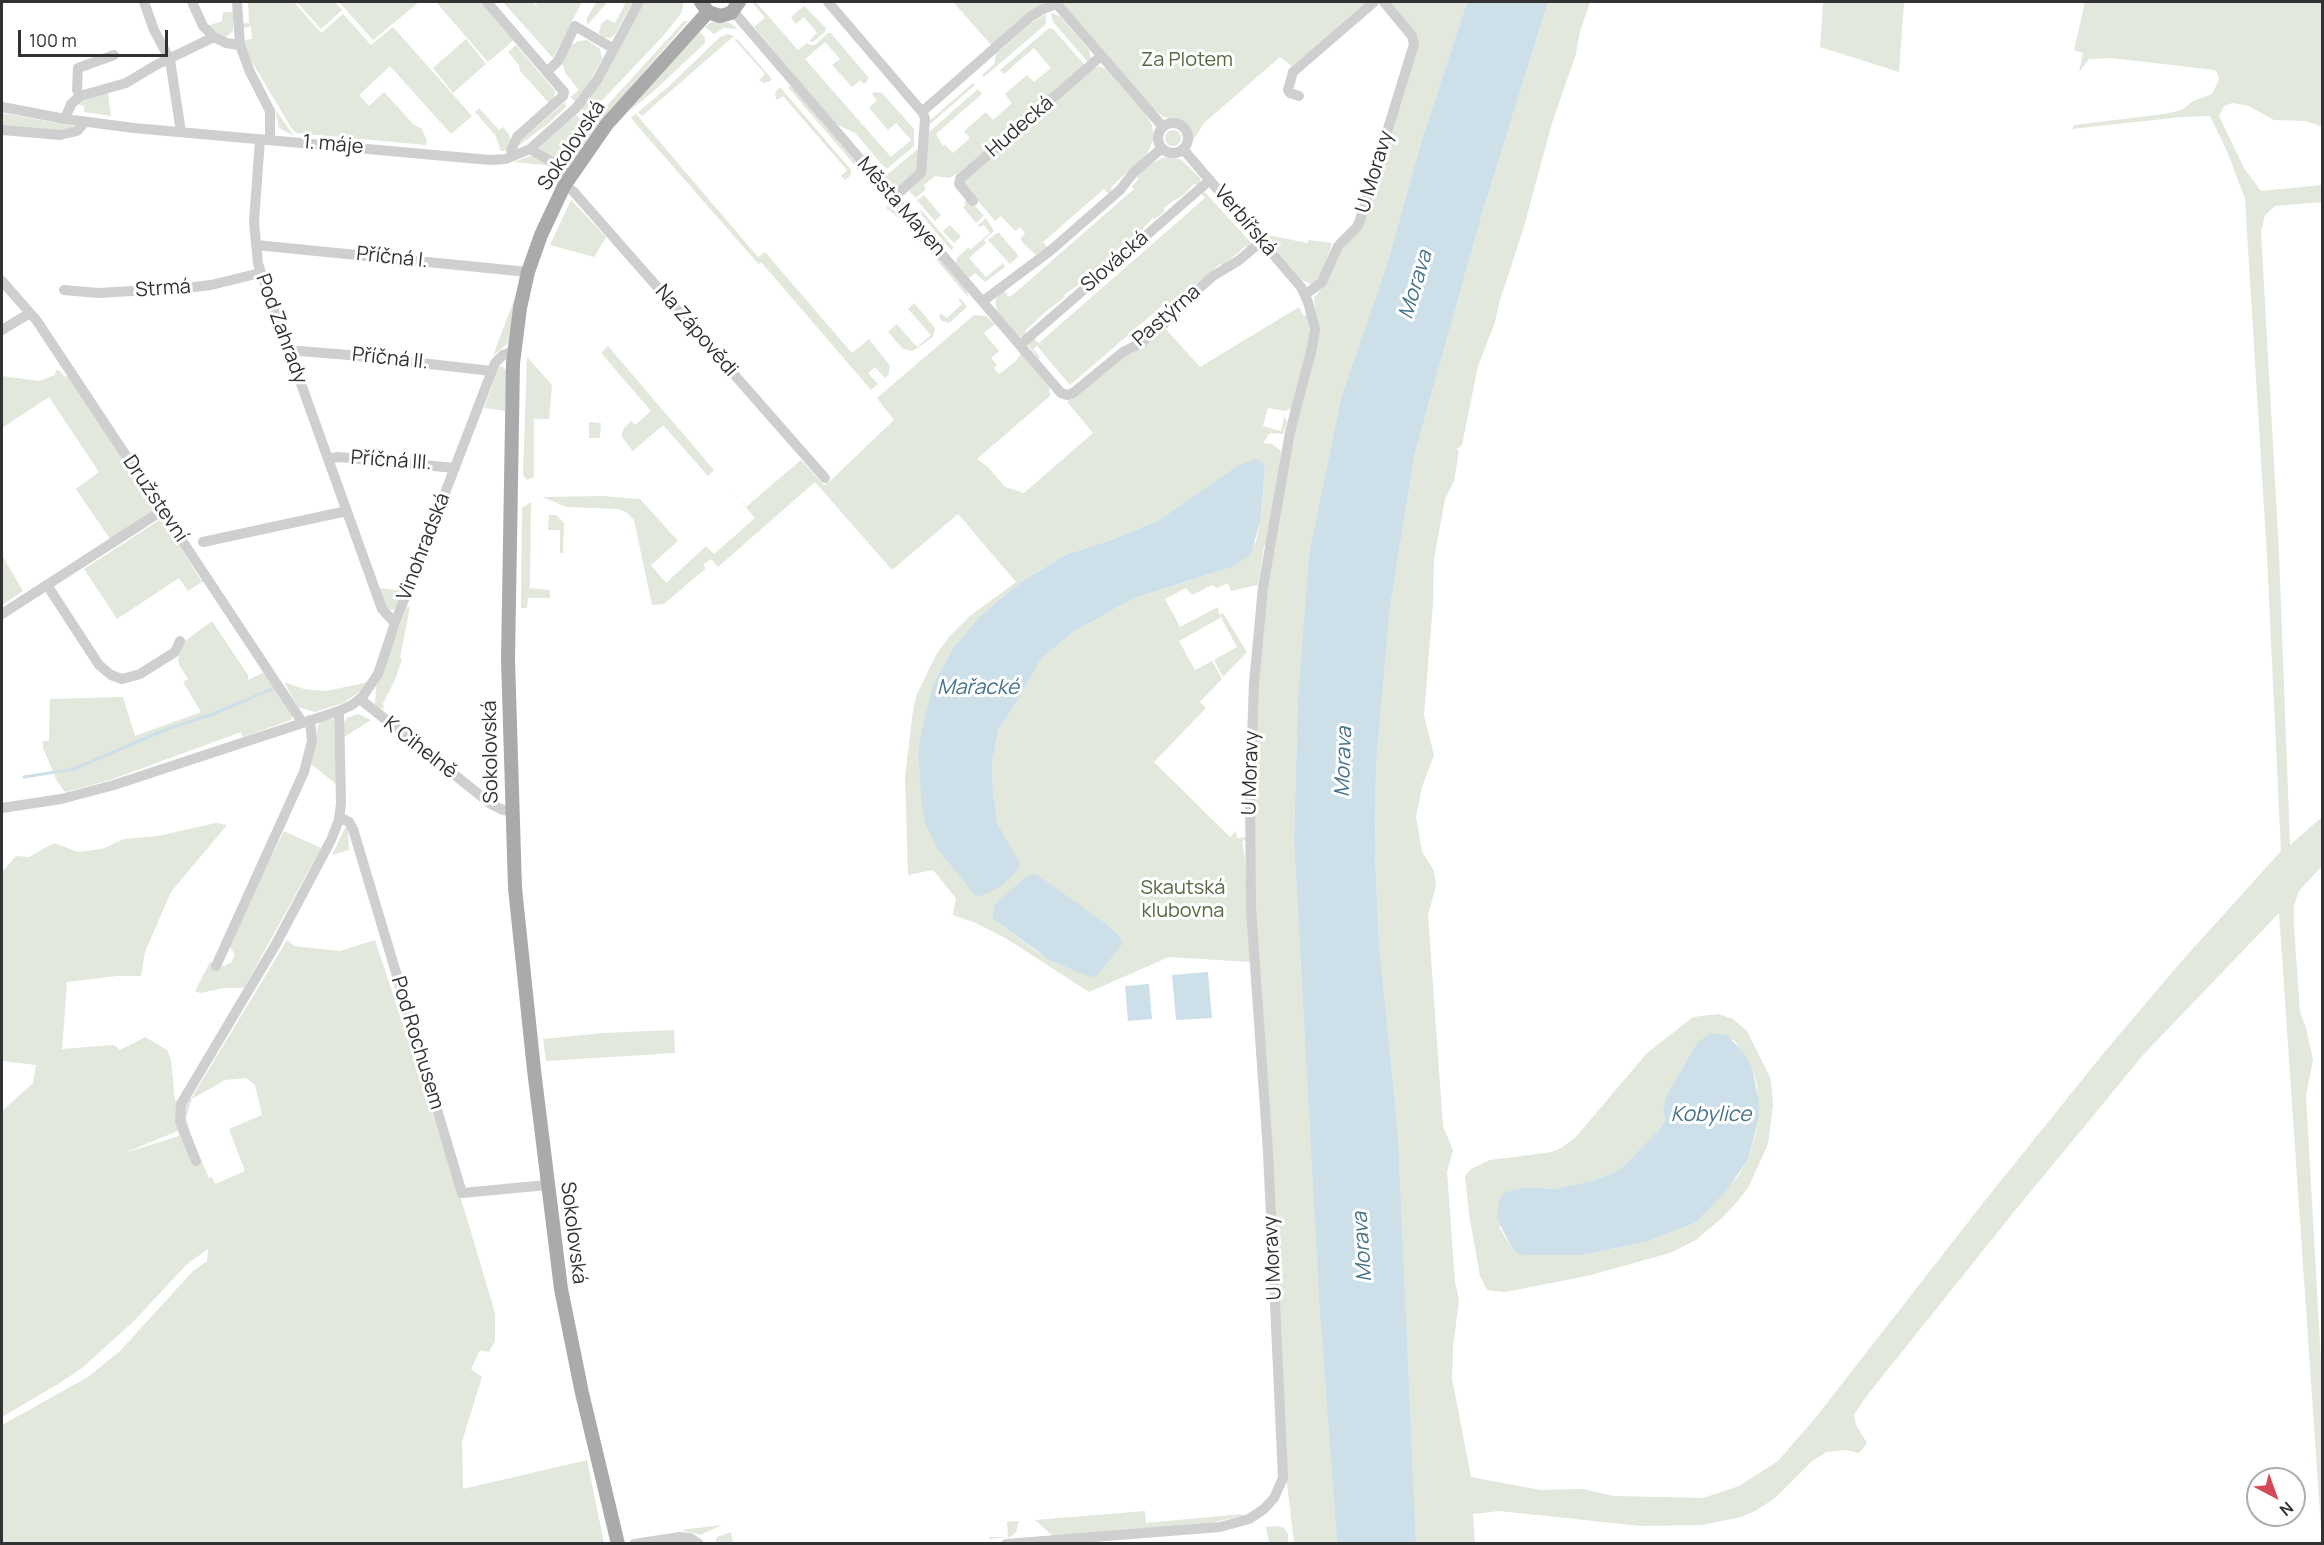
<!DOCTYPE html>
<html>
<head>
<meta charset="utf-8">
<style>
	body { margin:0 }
	#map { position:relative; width:2324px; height:1545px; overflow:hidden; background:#fff; font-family:Manrope,sans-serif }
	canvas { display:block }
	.frame { position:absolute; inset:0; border:3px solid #323232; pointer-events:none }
	.north { position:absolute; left:2246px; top:1467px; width:60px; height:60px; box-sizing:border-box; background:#fff; border:2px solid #adadad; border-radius:50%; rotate:139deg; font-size:16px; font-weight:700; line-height:24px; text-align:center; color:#323232 }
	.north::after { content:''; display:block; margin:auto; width:21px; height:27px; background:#d44859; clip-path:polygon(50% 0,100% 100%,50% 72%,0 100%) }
	.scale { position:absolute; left:18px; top:30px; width:150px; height:27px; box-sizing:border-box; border:3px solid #323232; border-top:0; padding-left:8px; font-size:18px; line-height:21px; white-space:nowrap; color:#323232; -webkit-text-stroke:4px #fff; paint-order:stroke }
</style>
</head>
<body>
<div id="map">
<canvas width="2324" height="1545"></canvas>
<div class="frame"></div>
<div class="north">N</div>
<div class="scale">100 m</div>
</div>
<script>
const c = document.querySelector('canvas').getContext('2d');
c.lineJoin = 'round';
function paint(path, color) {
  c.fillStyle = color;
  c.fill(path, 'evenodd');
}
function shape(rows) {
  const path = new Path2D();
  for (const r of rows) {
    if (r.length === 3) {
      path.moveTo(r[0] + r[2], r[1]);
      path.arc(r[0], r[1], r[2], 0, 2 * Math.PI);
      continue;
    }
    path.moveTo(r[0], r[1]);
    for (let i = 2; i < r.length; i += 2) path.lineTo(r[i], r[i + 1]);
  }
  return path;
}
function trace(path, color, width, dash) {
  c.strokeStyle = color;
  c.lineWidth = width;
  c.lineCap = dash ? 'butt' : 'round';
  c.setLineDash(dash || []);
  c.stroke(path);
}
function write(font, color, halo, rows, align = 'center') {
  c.font = font + ' Manrope,sans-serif';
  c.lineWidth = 6;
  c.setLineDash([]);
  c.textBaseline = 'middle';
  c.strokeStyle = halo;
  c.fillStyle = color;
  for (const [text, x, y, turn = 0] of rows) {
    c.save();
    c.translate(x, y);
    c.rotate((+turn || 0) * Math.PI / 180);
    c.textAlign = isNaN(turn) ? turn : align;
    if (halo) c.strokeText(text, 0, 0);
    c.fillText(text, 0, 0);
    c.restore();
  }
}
paint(shape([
	[248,2,294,2,321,33,343,14,371,45,393,27,472,116,451,134,390,66,359,95,369,106,384,92,413,124,422,129,427,141,426,145,296,133,292,129,249,57,244,40,252,39,251,27,243,28,242,24,249,23],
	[297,2,335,2,342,10,321,29],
	[339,2,419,2,373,40],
	[436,2,483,2,515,39,488,62],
	[503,2,532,2,539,9,534,2,582,2,553,58],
	[596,2,605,2,606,4,587,25,587,18],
	[626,2,633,2,615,34,610,38,603,37,599,33,601,24,607,19,615,23],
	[645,2,683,2,683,7,681,14,664,35,594,109,591,112,585,111,581,109],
	[752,2,756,2,798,50,807,43,810,45,815,45,828,33,831,33,868,77,867,82,864,84,860,80,852,87,832,65,840,59,825,42,805,59,891,157,911,140,896,123,888,130,869,108,877,100,872,94,875,92,882,93,914,129,914,146,888,168,884,167,855,133,836,124,754,27,765,18],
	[953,2,1044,2,1044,3,992,46],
	[1061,2,1366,2,1292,66,1280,57,1204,123,1192,142,1190,130,1186,125,1181,121,1164,117,1153,109],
	[1390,2,1467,2,1422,139,1388,261,1341,398,1309,553,1298,696,1294,840,1319,1301,1337,1543,1294,1544,1287,1483,1276,1261,1253,893,1254,736,1264,610,1289,451,1318,337,1314,298,1325,284,1339,251,1359,228,1418,37],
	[1548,2,1590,2,1580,31,1576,54,1552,123,1523,230,1500,300,1495,322,1478,366,1462,445,1456,450,1459,451,1454,481,1445,499,1434,559,1433,603,1424,715,1434,755,1422,787,1416,817,1422,851,1434,871,1436,886,1428,915,1443,1126,1453,1150,1447,1172,1455,1282,1459,1299,1453,1348,1452,1378,1471,1477,1541,1490,1582,1489,1614,1496,1703,1498,1739,1486,1778,1461,1816,1417,1983,1203,2102,1055,2180,963,2281,851,2267,557,2245,199,2227,151,2210,116,2181,117,2072,129,2074,125,2164,114,2182,110,2193,101,2212,94,2219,80,2218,74,2215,70,2111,58,2089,59,2079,72,2083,53,2074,50,2085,2,2322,2,2322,127,2306,121,2274,120,2249,106,2232,103,2224,106,2219,116,2244,168,2261,191,2322,185,2322,202,2275,206,2265,215,2261,231,2279,553,2290,845,2322,817,2322,866,2299,891,2294,905,2294,927,2300,1012,2306,1028,2313,1060,2306,1095,2322,1379,2322,1543,2279,913,2144,1054,2013,1213,1865,1398,1854,1415,1856,1425,1867,1443,1861,1451,1858,1453,1846,1450,1827,1452,1812,1461,1775,1498,1757,1510,1741,1517,1702,1525,1641,1526,1499,1511,1473,1514,1475,1543,1416,1544,1398,1133,1379,942,1375,853,1376,766,1390,607,1415,453,1482,214],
	[1823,2,1904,2,1899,72,1820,47],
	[804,6,826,28,825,32,813,42,809,41,817,33,804,17,796,24,791,17],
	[223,12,234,12,233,31,225,38,218,36,207,26,222,21],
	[1051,13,1060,16,1089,50,1091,58,1088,62,1053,22],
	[1046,14,1046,24,984,77,982,75,994,64,996,54,1031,23],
	[684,21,688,21,604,118,567,169,562,167,590,124],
	[721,21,732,24,737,29,724,28,714,34,705,27,712,22],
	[1049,28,1053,29,1090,71,1099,66,1106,69,1146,115,1152,125,1154,138,1147,154,1111,187,1112,191,1109,194,1104,189,1043,242,1048,248,1036,255,1022,242,1021,238,1025,233,1020,227,1015,231,1001,216,995,221,955,174,950,178,935,176,924,185,926,189,916,198,909,191,921,180,929,132,978,89,982,94,936,134,943,146,945,145,953,153,970,138,964,131,986,112,993,120,1012,103,1005,94,1027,75,1034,82,1051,68,1034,48,1004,74,1000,70],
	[700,32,705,38,705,43,656,89,628,112,674,58],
	[727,34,734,36,642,116,638,112,668,87,720,37],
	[466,39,486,64,453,93,433,68],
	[737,39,772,79,769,82,763,83,759,80,765,74,735,40],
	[587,40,600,49,602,59,591,79,575,101,570,97,579,90,566,74,562,63,571,45,579,41],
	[516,45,555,91,553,100,549,103,520,71,519,65,508,52],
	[973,83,975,85,929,125,929,121],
	[787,86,792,87,861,168,858,169],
	[780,87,851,170,851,175,845,180,841,176,847,170,783,96,777,100,776,98,775,92],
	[108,92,111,116,84,112,84,106,77,104,74,111,72,111,78,100],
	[565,102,566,107,550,122,518,146,519,142],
	[479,108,499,130,503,127,509,134,510,139,505,151,501,151,495,135,475,112],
	[275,109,294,136,279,128],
	[2,113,46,121,75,126,62,133,2,126],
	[636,114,758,257,765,252,852,353,869,339,890,366,889,374,885,378,875,367,868,373,878,384,871,390,761,262,759,264,754,259,635,123,631,117],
	[576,115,582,120,582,123,558,162,539,148],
	[1173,138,8],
	[919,148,917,171,900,188,890,187,883,178],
	[530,156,534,156,553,166,514,162],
	[1162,158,1171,157,1182,160,1200,178,1200,184,1196,185,1194,184,1182,196,1173,201,1164,208,1165,211,1155,219,1153,218,1138,234,1114,252,1115,254,1105,263,1103,261,1088,278,1064,295,1065,297,1044,313,1025,331,1026,334,1022,337,1018,336,998,313,995,302,997,297,1003,290,1009,297,1015,293,1134,189,1132,186,1138,180,1137,176,1148,165],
	[1203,190,1253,245,1249,249,1246,246,1222,266,1220,264,1170,305,1174,310,1171,313,1163,305,1070,385,1037,346,1033,349,1040,357,1039,359,1028,345,1034,338,1039,343,1205,198,1201,193],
	[924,195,941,215,935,221,917,200],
	[968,198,984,216,976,223,963,207,966,204,964,202],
	[571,200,606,237,594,257,550,245],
	[887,206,900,213,967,290,968,297,903,221,886,208],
	[921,210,954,248,951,250,919,212],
	[986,218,994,231,984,240,986,243,969,258,986,277,1003,263,1005,267,985,282,975,273,969,278,956,263,957,258,968,248,971,249,990,233,984,225,980,227,978,225],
	[950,225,961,237,954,243,943,231],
	[997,233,999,233,1018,255,1018,257,1010,264,988,240],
	[1263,234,1307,243,1309,240,1332,243,1321,276,1311,284,1302,280],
	[518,289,508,343,493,356],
	[960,298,967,306,966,308,949,323,942,321,939,317,941,313,947,318,962,304,958,299],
	[914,303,935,328,933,337,913,351,903,349,888,332,897,324,917,347,931,335,908,309],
	[1299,307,1303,315,1307,316,1311,339,1292,408,1286,411,1268,408,1263,426,1281,431,1284,417,1287,421,1283,434,1270,433,1263,443,1272,444,1281,451,1279,473,1268,541,1264,546,1258,585,1231,591,1228,583,1217,588,1212,585,1192,595,1186,588,1165,599,1180,627,1218,607,1219,615,1223,613,1247,652,1223,677,1214,660,1237,647,1220,616,1220,618,1179,641,1195,670,1212,661,1222,679,1200,702,1206,708,1154,762,1230,837,1236,831,1237,838,1247,837,1246,840,1242,841,1245,860,1250,962,1169,957,1089,992,1007,939,976,923,953,915,956,898,933,870,908,875,905,777,913,710,917,694,936,655,949,637,970,616,1016,582,958,514,892,570,815,482,718,567,711,559,704,564,705,569,664,604,652,605,634,520,626,512,618,509,567,507,542,497,602,496,640,499,678,541,651,565,666,583,706,546,714,554,755,518,730,489,746,507,801,460,824,485,830,481,894,420,877,398,974,315,986,316,995,324,984,333,999,351,991,358,997,365,994,368,999,374,1016,361,1021,353,1049,387,1050,396,977,459,988,467,1005,487,1024,493,1093,433,1067,402,1124,354,1128,352,1132,354,1164,327,1200,367],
	[1237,466,1265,466,1262,511,1256,542,1232,567,1134,598,1073,632,1041,659,1014,707,999,728,992,760,993,794,998,825,923,812,918,754,933,685,953,648,981,615,1021,582,1065,555,1114,539,1159,520],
	[1020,883,1072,970,1036,951,992,918,994,905],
	[608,346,714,470,708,476,663,425,633,451,624,440,621,435,624,428,631,421,635,425,651,411,601,353],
	[527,357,552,385,549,419,534,419,534,477,527,480,523,475],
	[502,366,507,371,505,411,484,408,499,367],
	[56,370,60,371,65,377,69,373,154,508,153,513,110,539,76,489,99,472,49,397,2,428,2,376,39,381,55,375],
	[589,422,601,423,600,438,589,438],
	[531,502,530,588,550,590,550,598,528,598,527,608,521,608,522,508],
	[549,515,556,515,564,523,563,553,560,553,560,530,548,530],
	[161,519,166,521,176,541,201,580,205,580,188,591,179,578,117,619,84,569],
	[2,555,23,591,2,605],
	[379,588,403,591,395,609,391,610,386,607],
	[407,607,410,607,400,658,402,659,395,680,383,703,384,710,382,708,379,709,375,704,376,687],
	[212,621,248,675,248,680,264,672,292,715,291,720,243,737,241,732,110,780,65,792,57,781,43,748,43,741,49,741,50,699,123,697,135,736,201,712,183,682,188,679,179,665,178,658,185,641],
	[284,682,304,689,326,691,369,682,365,688,343,703,315,712,298,707],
	[358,714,371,720,344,737,344,723,347,718],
	[332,719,334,720,336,784,311,764,318,725,322,721],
	[216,823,227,825,171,892,145,952,141,976,117,976,67,982,62,1049,114,1045,120,1050,145,1037,167,1050,171,1060,175,1101,191,1099,287,940,294,946,340,951,375,940,465,1212,495,1313,495,1341,489,1352,480,1350,471,1369,482,1377,462,1442,463,1489,587,1460,604,1543,2,1543,2,1425,88,1377,120,1351,193,1271,207,1261,208,1249,187,1264,135,1320,82,1368,58,1384,2,1417,2,1111,33,1083,36,1065,2,1061,2,872,16,856,29,857,54,843,78,852,102,849,124,839,158,836],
	[246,1078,255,1085,262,1115,229,1129,245,1171,215,1184,212,1177,209,1178,192,1139,186,1117,192,1099,225,1080],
	[178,1131,179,1136,118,1155,119,1155],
	[345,828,348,828,349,850,332,855],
	[284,831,321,848,244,988,224,988,200,993,195,991,210,962,221,967,231,963,235,954,228,945],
	[1719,1014,1733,1019,1747,1031,1770,1077,1772,1091,1773,1105,1768,1144,1748,1188,1737,1202,1722,1218,1696,1240,1670,1253,1587,1276,1505,1292,1487,1290,1480,1276,1469,1214,1465,1176,1471,1169,1490,1160,1552,1152,1561,1148,1576,1137,1646,1054,1693,1017],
	[1734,1040,1752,1067,1757,1085,1759,1118,1756,1133,1748,1160,1738,1176,1695,1223,1649,1241,1583,1255,1521,1255,1513,1250,1499,1227,1522,1189,1530,1187,1554,1189,1591,1181,1614,1173,1626,1164,1651,1140,1665,1120,1663,1108,1666,1096,1697,1043],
	[674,1030,675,1053,546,1061,543,1039,603,1033],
	[1145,1511,1146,1523,1242,1514,1242,1516,1201,1525,1053,1536,1035,1520],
	[1019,1521,1016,1532,1010,1537,989,1539,989,1537,1008,1537,1007,1522],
	[722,1525,700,1535,681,1530],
	[1277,1526,1284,1528,1288,1534,1288,1543,1269,1543,1266,1527],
	[731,1532,733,1543,715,1543,717,1537]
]), '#e2e8dc');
paint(shape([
	[1467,2,1548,2,1482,214,1415,453,1390,607,1376,766,1375,853,1379,942,1398,1133,1416,1543,1337,1543,1319,1301,1294,840,1298,696,1309,553,1341,398,1388,261,1422,139],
	[1256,459,1261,461,1265,466,1261,518,1251,554,1232,567,1134,598,1073,632,1041,659,1014,707,999,728,992,760,993,794,998,825,1019,862,1018,869,1004,884,988,893,981,896,975,895,937,848,926,826,922,807,918,754,921,734,933,685,953,648,981,615,1021,582,1065,555,1114,539,1159,520,1237,466],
	[1036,874,1106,924,1120,937,1122,944,1097,976,1091,977,1077,972,1048,959,992,918,994,905,1028,875],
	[1208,972,1212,1018,1176,1020,1172,975],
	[1149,984,1152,1019,1128,1021,1125,986],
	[1711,1033,1727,1035,1743,1052,1752,1067,1759,1102,1759,1118,1748,1160,1725,1192,1695,1223,1649,1241,1583,1255,1521,1255,1513,1250,1497,1219,1499,1200,1506,1192,1530,1187,1554,1189,1591,1181,1614,1173,1626,1164,1657,1132,1665,1120,1663,1108,1666,1096,1697,1043]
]), '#cddfe8');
trace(shape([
	[24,777,74,769,167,729,213,714,272,689]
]), '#cddfe8', 3);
trace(shape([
	[144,2,154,30,170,60,181,132],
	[192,2,203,26,214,37,226,43,240,45],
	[237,2,240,45,250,72,270,111,270,140],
	[487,2,564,92,563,96,517,137,511,150,513,156],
	[828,2,923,113,925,119,921,173,893,198],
	[1055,2,1163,127],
	[733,11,1061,393,1067,395,1073,393,1123,352,1141,343,1174,315,1188,298,1213,276,1238,261,1262,241],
	[547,72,558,61,575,26,614,49],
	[80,96,77,90,78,68,114,55],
	[1299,96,1290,93,1288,90,1293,72,1374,2],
	[2,107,65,119,134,128,490,160,506,159,530,149,576,108,597,80,639,2],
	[923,111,1030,17,1043,9,1056,4],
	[65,119,71,104,80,96,126,83,156,65,214,37],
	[1173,138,15],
	[2,130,60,135,77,131,85,122],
	[260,139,254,222,258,264,382,609,395,623],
	[530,149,552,162,570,176],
	[564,186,573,191,825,478],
	[973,201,959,184,960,179,1101,56],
	[256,245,528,272],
	[2,281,37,321,302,722],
	[64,290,98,293,186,288,211,285,260,273],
	[1306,294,1322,282,1338,246,1357,227,1360,220,1414,44,1412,36,1384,2],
	[983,301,1050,251,1120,190,1134,172,1162,148],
	[2,330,30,313],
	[1020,345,1210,180],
	[289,352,299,351,349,355,492,371],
	[328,459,338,457,455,468],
	[203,542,347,511],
	[47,585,99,665,111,675,122,679,140,674,175,652,180,641],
	[2,614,163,510],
	[360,699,491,804,503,810,512,811],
	[2,808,61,799,114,785,339,711,352,705,363,696,378,674,395,623,495,363,503,355,514,351],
	[339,817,349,822,353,829,462,1193,547,1185],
	[216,966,304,772,312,741,310,720],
	[196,1161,180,1121,181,1104,276,944,331,840,339,820,341,803,339,711],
	[634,1544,680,1537,690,1538,699,1544],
	[1006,1544,1220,1527,1249,1519,1264,1509,1274,1498,1283,1478,1268,1152,1251,908,1250,796,1254,683,1263,587,1290,432,1312,348,1315,329,1308,302,1301,287,1183,149]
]), '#cfcfcf', 10);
trace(shape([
	[701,2,708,12,720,16,731,13,739,2],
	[618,1544,582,1393,561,1289,534,1070,515,888,508,660,513,363,520,308,528,272,541,235,564,186,607,124,708,12]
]), '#aaa', 14);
write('20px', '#566943', '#fff', [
	["Za Plotem",1187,60],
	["Skautská",1183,888],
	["klubovna",1183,911]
]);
write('20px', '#323232', '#fff', [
	["Hudecká",1020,127,-41],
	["1. máje",333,145,5],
	["Sokolovská",572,146,-56],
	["U Moravy",1375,172,-73],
	["Města Mayen",901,207,49],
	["Verbířská",1245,221,50],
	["Příčná I.",392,258,6],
	["Slovácká",1115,262,-41],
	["Strmá",163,289,-4],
	["Pastýrna",1167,316,-41],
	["Pod Zahrady",281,329,70],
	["Na Zápovědi",696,331,49],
	["Příčná II.",390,359,6],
	["Příčná III.",391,461,4],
	["Družstevní",155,499,56],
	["Vinohradská",424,547,-69],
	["K Cihelně",420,748,38],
	["Sokolovská",491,752,-91],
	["U Moravy",1251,773,-88],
	["Pod Rochusem",417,1043,73],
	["Sokolovská",573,1233,83],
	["U Moravy",1273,1258,-93]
]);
write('italic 21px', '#47748c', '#fff', [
	["Morava",1416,285,-73],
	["Mařacké",978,688],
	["Morava",1344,762,-88],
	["Kobylice",1711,1115],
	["Morava",1363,1247,-94]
]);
</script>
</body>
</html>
